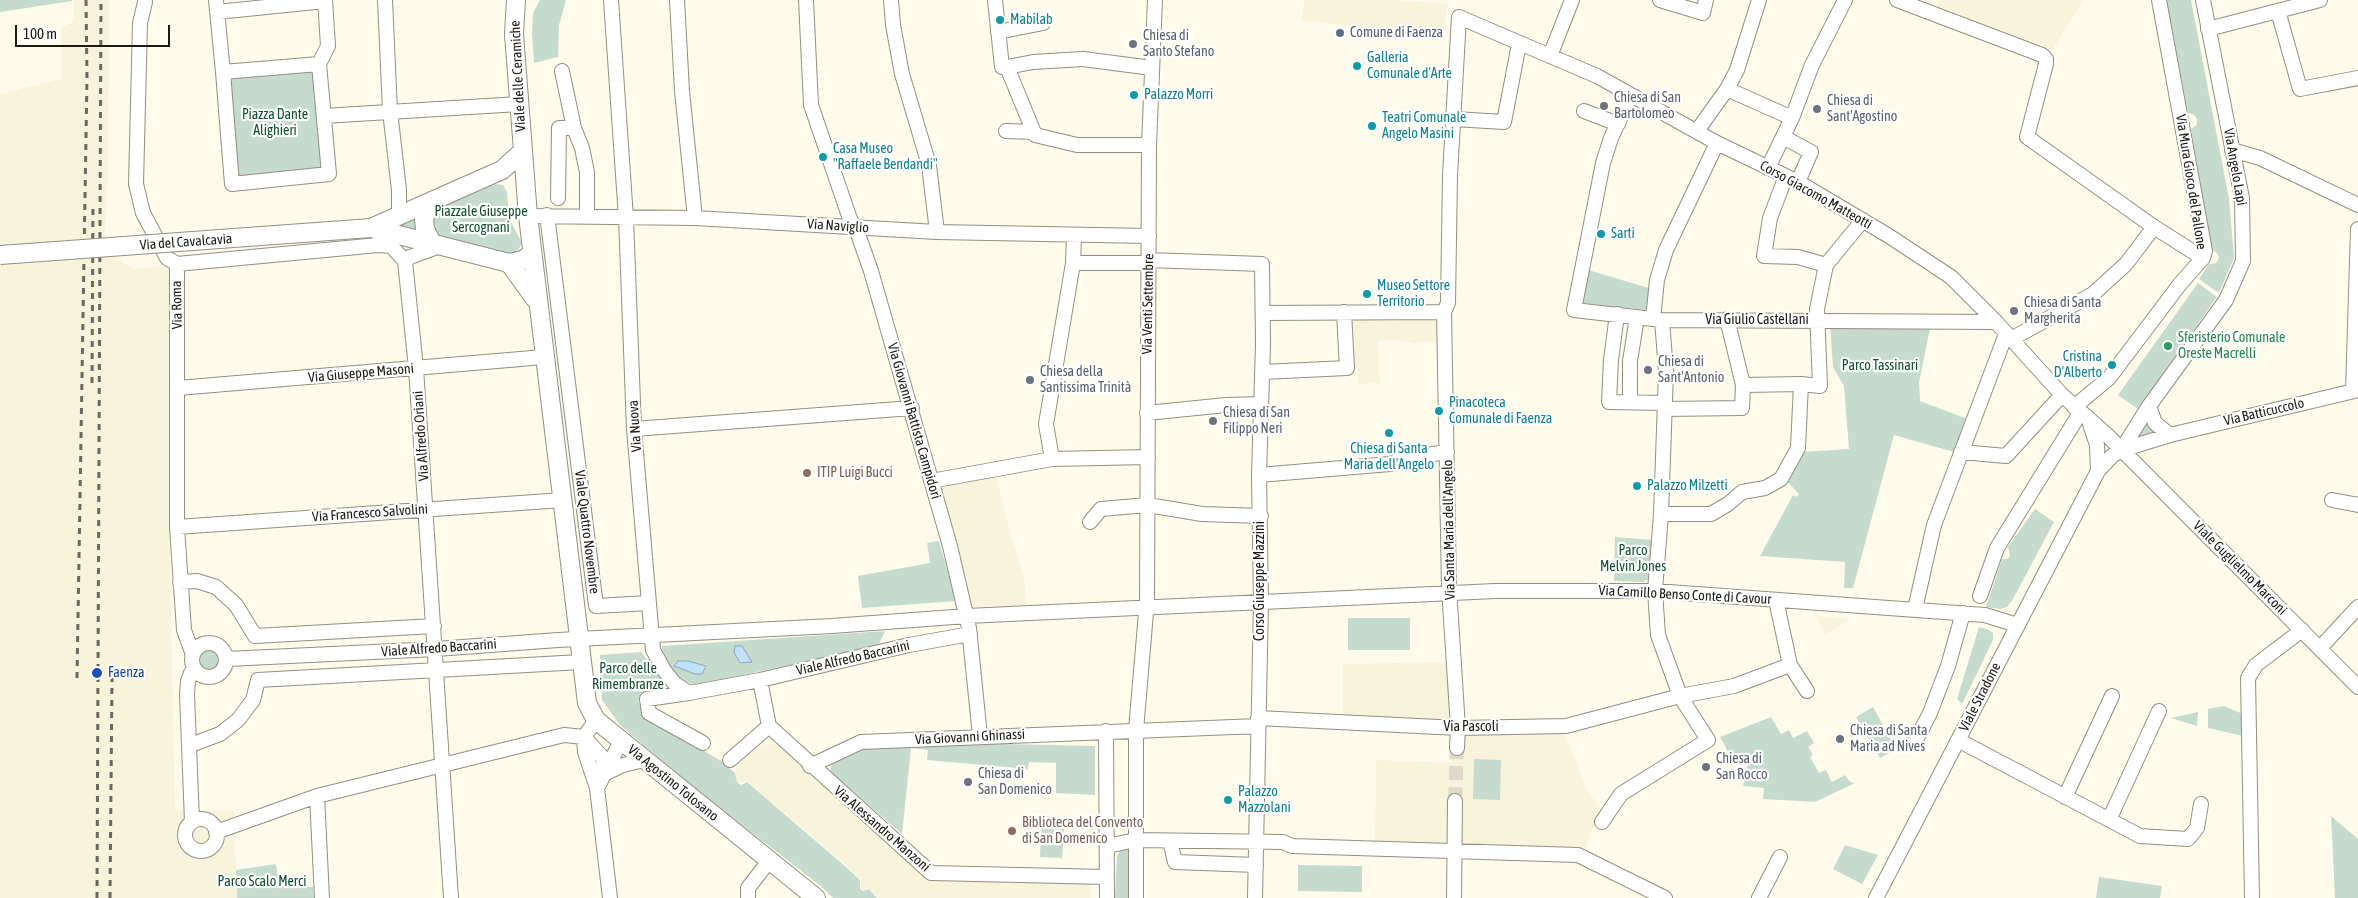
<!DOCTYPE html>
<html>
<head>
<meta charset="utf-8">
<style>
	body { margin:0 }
	#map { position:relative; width:2358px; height:898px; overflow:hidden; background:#fffbeb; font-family:"Asap Condensed",sans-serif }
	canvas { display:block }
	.scale { position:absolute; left:15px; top:25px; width:155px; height:22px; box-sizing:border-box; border:2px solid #1a1913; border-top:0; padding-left:6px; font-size:15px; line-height:18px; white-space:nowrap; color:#1a1913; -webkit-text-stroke:4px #fff; paint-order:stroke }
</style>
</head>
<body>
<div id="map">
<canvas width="2358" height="898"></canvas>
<div class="scale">100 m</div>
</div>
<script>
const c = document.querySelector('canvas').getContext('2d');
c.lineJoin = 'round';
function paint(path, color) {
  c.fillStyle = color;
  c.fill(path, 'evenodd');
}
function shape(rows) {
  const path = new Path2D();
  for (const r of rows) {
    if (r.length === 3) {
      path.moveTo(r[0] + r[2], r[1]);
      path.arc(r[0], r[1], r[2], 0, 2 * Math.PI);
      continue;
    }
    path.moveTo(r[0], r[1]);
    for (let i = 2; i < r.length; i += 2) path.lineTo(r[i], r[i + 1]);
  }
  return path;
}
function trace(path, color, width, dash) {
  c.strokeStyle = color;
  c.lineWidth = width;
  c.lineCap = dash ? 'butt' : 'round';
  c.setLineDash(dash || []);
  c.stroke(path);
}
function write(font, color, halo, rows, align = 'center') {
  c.font = font + ' "Asap Condensed",sans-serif';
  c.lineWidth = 4.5;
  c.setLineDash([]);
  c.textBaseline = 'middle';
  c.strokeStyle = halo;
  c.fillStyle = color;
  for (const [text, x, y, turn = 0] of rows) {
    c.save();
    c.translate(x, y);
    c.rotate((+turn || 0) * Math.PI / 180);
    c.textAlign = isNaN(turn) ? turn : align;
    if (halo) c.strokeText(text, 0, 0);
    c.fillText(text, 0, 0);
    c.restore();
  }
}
paint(shape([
	[74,0,109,0,108,178,105,234,116,259,134,269,166,266,172,270,169,522,175,810,234,811,237,898,0,898,0,94,61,79,61,28,74,21],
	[1304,0,1396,0,1448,4,1442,37,1302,20],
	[1939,0,2084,0,2053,49,1936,7],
	[1347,314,1439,316,1440,340,1416,344,1401,340,1378,341,1380,383,1358,384,1358,367,1351,367],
	[995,473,1011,537,1023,573,1027,605,972,607,957,553,960,550,939,482],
	[1816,616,1851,619,1825,635],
	[1450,662,1452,723,1343,719,1343,664],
	[1564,731,1587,790,1604,813,1591,831,1586,848,1457,844,1450,846,1375,845,1376,760,1451,763,1453,749,1462,732,1532,734],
	[778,744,928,877,1091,882,1091,898,879,898,869,888,863,890,861,888,861,880,846,865,747,781,741,783,737,781,735,771,757,745]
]), '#f8f3db');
paint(shape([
	[0,0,72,0,72,1,0,12],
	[540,0,566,0,559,25,558,57,534,63,532,34,533,13],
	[2166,0,2191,0,2229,199,2234,258,2219,293,2199,279,2209,264,2216,263,2219,258,2217,253,2211,249,2191,129,2197,125,2197,119,2194,115,2188,113],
	[316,67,326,171,234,179,225,76],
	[495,184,503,185,507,192,509,218,522,243,517,252,511,254,438,238,430,222,436,207],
	[418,213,421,237,390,228],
	[1588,270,1652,289,1649,310,1582,304],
	[2198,283,2217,297,2138,409,2118,395],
	[1830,324,1931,324,1919,382,1920,401,1970,420,1957,453,1894,435,1853,588,1844,588,1845,562,1760,556,1793,495,1797,497,1799,494,1785,479,1802,452,1849,449,1844,386,1833,367],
	[2148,418,2159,432,2139,439,2137,436],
	[2035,509,2054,522,2013,599,2007,607,2000,609,1986,607,2002,559,2007,559,2010,556,2008,547],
	[1615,537,1652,540,1649,579,1643,582,1614,581],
	[939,541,956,601,862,608,858,576,930,563,927,543],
	[1348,618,1410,618,1410,650,1348,650],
	[1979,627,1989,630,1993,633,1993,640,1962,704,1957,699],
	[885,631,878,646,696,685,677,679,663,661,662,646],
	[209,660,12],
	[641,652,666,684,663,690,638,700,644,716,723,762,735,773,737,782,741,785,747,782,846,867,860,880,860,889,863,891,869,889,877,898,833,898,821,886,704,796,620,725,602,700,600,655],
	[2224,706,2243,714,2243,736,2208,728,2208,709],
	[1873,707,1896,749,1880,758,1856,717],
	[2198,712,2197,726,2171,718],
	[1771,717,1781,734,1789,730,1793,738,1807,731,1814,743,1808,747,1813,755,1810,757,1819,773,1826,770,1832,782,1845,775,1850,782,1855,783,1815,802,1763,799,1764,788,1743,786,1749,760,1730,755,1720,737],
	[908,742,1095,746,1095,795,1056,793,1056,763,1029,762,1028,769,927,760,928,750,911,748,902,834,834,775,830,770,832,763,862,746],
	[1474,759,1501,760,1500,800,1473,799],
	[1042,816,1065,818,1062,858,1040,857],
	[2331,816,2358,839,2358,898,2335,898],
	[1132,844,1133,898,1115,898,1117,856,1121,849],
	[1845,845,1878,855,1862,884,1833,869],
	[276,864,279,886,313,887,314,898,237,898,236,870],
	[1298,865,1362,866,1362,892,1298,891],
	[2099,877,2162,886,2160,898,2096,898]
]), '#c5dbce');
const water = shape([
	[735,646,742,646,752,662,740,663,734,652,735,646],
	[678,661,688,661,706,666,702,674,695,674,674,666,678,661]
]);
paint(water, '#c0e1fa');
trace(water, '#8ea5b5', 1);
trace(shape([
	[1455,801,1457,748]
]), '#ddd9cb', 14, [14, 7]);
const minor = shape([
	[216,0,223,72,319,64,328,46,325,0],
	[385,0,390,111,399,190,399,217],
	[611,0,626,218,634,429,653,650,664,670,675,684,689,693,760,680,909,645,970,634],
	[677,0,682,91,695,218],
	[806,0,811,105,850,219,858,234,871,271,950,546,969,628,980,736],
	[891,0,893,25,902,74,929,165,937,232],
	[995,0,1002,67,1007,67,1035,135,1077,145,1149,145],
	[1660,0,1703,13,1706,0],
	[1897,0,2042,55,2046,59,2046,64,2027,137,2154,227,2203,258],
	[145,2,140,23,136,184,143,213,167,258,177,264],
	[2278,11,2300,89,2358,78],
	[217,12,325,1],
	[2208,29,2320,0],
	[998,32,1043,23],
	[1550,56,1572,0],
	[1007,67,1033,62,1083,59,1152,68],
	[223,72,232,184,329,174,319,64],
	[1727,89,1792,118],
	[1631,95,1611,138,1603,163,1574,310,1662,320,1996,322],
	[1584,111,1618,124],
	[324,116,519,104],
	[1454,119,1504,122,1519,44],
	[574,128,582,148,587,172,587,216],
	[1006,131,1033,132],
	[1697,131,1727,89,1737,70,1759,0],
	[1783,137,1811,152,1798,182],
	[2232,150,2260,158,2358,205],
	[1768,168,1792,118,1812,65,1845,0],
	[1786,176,1770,218,1764,256,1798,257,1826,265],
	[558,198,559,128,574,128,562,71],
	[547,215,596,606,649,603],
	[528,216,695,218,937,232,1149,236],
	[1148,260,1262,264,1263,344,1259,475,1261,602,1255,898],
	[405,261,416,368,451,898],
	[405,261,410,257,440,246],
	[1073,263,1148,263],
	[177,264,177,527,184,630,193,655],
	[177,264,378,245,391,246,405,261],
	[1263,313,1444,312],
	[1617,314,1611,360,1609,402,1664,403],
	[1653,319,1657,280,1666,250,1717,143],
	[1727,319,1743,385],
	[2011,339,2093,294,2126,264,2154,227],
	[1262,372,1347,368,1344,312],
	[178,388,544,357],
	[2353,391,2358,229],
	[1630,402,1630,361,1637,317],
	[2149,406,2155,423,2170,435],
	[2074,407,2109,378,2180,284,2203,258,2205,251,2159,0],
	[1664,409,1742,408,1743,385,1801,384],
	[1147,413,1226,405,1261,404],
	[2089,421,2097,445,2098,471],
	[634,429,912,408],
	[1961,452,2006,456,2062,395],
	[2120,452,2149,406,2226,300,2243,261,2242,198,2203,0],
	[1052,459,1046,424,1073,263,1074,237],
	[1259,475,1390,464,1405,458,1447,452],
	[931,481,1052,459,1148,457],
	[2332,500,2358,505],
	[1661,514,1711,514,1728,504,1742,492,1765,488,1781,479,1798,448,1801,384,1820,386,1817,309,1826,265,1863,220],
	[1090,522,1101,509,1148,505,1202,514,1261,516],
	[177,527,563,500],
	[180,582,197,581,216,587,236,605,255,636,434,626],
	[1980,596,1997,548,2080,413],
	[1776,600,1790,665,1807,691],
	[1915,609,1934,525,2006,334],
	[209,660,17],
	[2320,648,2358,607],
	[227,659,436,649,558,640,832,626,967,616,1495,591,1655,591,1985,615,2017,625],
	[760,680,769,726,931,873,1107,877],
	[689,693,647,699,649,713,703,743],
	[1258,718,1458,728,1566,726,1680,696,1734,686,1790,665],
	[596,720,584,737,585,752,597,788,610,898],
	[1106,731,1107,898],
	[584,737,603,758,604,773],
	[1958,740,2140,836,2188,839,2197,828,2201,804],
	[189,743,196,743,220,734,238,720,253,700,258,680,581,662],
	[1914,744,1930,713,1948,666,1963,613],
	[1457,748,1458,728,1449,588,1444,312,1448,303,1450,175,1459,17,1597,76,1717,143,1798,182,1889,236,1951,277,1996,322,2062,395,2106,434,2358,687],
	[730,760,769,726],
	[810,766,861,742,1258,726],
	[604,774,623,765,644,760],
	[597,788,621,741],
	[317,796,322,898],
	[2065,797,2112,696],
	[201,835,16],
	[2109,820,2159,711],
	[192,822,187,694,188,681,191,673,196,670],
	[1602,822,1621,794,1708,740,1680,696,1658,635,1655,591,1661,514,1666,372,1662,320],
	[216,832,317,796,564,735,584,737],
	[1170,841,1175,862,1256,865],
	[1108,846,1135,840,1283,842,1292,846,1578,855,1665,898],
	[748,898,748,888,769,861],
	[1136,898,1136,730,1147,601,1149,145,1155,0],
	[1454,898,1455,801],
	[1759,898,1780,857],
	[1876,898,2098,471,2112,456,2121,450,2170,435,2358,390],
	[2252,898,2248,678,2256,665,2302,630]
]);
const major = shape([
	[516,0,514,34,528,216,587,703,596,720,816,898],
	[430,202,424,219,425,229,433,245],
	[371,228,502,170,523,151],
	[371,228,509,263,523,260,532,253],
	[509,263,535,299]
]);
trace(minor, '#928f80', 16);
trace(major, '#928f80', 20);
trace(minor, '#fff', 14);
trace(major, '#fff', 18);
trace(shape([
	[92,383,93,203],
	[77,678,87,77,86,0],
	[97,898,101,0],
	[110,898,112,678]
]), '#6a685f', 3, [6, 6]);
const majorBridge = shape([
	[0,255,371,228]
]);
trace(majorBridge, '#928f80', 20, []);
trace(majorBridge, '#fff', 18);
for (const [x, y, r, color] of [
	[1000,20,5,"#0f9aa8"],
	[1340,33,5,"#5c6f8a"],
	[1133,44,5,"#6b7280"],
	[1357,66,5,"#0f9aa8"],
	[1134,95,5,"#0f9aa8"],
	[1604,106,5,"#6b7280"],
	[1817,109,5,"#6b7280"],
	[1372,126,5,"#0f9aa8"],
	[823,157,5,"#0f9aa8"],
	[1601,234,5,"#0f9aa8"],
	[1367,294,5,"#0f9aa8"],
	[2014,311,5,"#6b7280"],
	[2168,346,5,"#2e9e5b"],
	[2112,365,5,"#0f9aa8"],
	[1648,370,5,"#6b7280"],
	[1030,380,5,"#6b7280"],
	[1439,411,5,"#0f9aa8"],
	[1213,421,5,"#6b7280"],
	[1389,433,5,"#0f9aa8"],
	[807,473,5,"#8d6e63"],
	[1637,486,5,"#0f9aa8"],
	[97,673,6,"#1a4fb4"],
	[1840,739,5,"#6b7280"],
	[1706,767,5,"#6b7280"],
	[968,782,5,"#6b7280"],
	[1228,800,5,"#0f9aa8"],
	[1012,831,5,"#8d6e63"]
]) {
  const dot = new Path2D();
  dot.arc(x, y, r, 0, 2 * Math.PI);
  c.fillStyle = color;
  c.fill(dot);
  trace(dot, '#fff', 2);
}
write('14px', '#0d838f', '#fff', [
	["Mabilab",1010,20],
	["Galleria",1367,58],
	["Comunale d'Arte",1367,74],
	["Palazzo Morri",1144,95],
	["Teatri Comunale",1382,118],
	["Angelo Masini",1382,134],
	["Casa Museo",833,149],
	["\"Raffaele Bendandi\"",833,165],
	["Sarti",1611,234],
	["Museo Settore",1377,286],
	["Territorio",1377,302],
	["Cristina",2102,357,"right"],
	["D'Alberto",2102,373,"right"],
	["Pinacoteca",1449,403],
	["Comunale di Faenza",1449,419],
	["Chiesa di Santa",1389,449,"center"],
	["Maria dell'Angelo",1389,465,"center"],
	["Palazzo Milzetti",1647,486],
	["Palazzo",1238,792],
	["Mazzolani",1238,808]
], 'left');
write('14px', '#4e5e75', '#fff', [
	["Comune di Faenza",1350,33]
], 'left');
write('14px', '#5b616d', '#fff', [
	["Chiesa di",1143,36],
	["Santo Stefano",1143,52],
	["Chiesa di San",1614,98],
	["Bartolomeo",1614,114],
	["Chiesa di",1827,101],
	["Sant'Agostino",1827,117],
	["Chiesa di Santa",2024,303],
	["Margherita",2024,319],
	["Chiesa di",1658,362],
	["Sant'Antonio",1658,378],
	["Chiesa della",1040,372],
	["Santissima Trinità",1040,388],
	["Chiesa di San",1223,413],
	["Filippo Neri",1223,429],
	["Chiesa di Santa",1850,731],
	["Maria ad Nives",1850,747],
	["Chiesa di",1716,759],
	["San Rocco",1716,775],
	["Chiesa di",978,774],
	["San Domenico",978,790]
], 'left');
write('14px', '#1a1913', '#fff', [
	["Viale delle Ceramiche",518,76,-93],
	["Via Angelo Lapi",2235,167,80],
	["Via Mura Gioco del Pallone",2191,182,81],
	["Corso Giacomo Matteotti",1816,195,29],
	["Via Naviglio",838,226,4],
	["Via del Cavalcavia",186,242,-4],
	["Via Venti Settembre",1148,304,-89],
	["Via Roma",177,305,-91],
	["Via Giulio Castellani",1757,320],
	["Via Giuseppe Masoni",361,373,-5],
	["Via Batticuccolo",2264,412,-13],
	["Via Giovanni Battista Campidori",914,421,74],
	["Via Nuova",635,426,-94],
	["Via Alfredo Oriani",421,436,-94],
	["Via Francesco Salvolini",370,513,-4],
	["Via Santa Maria dell'Angelo",1449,530,-91],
	["Viale Quattro Novembre",587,532,83],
	["Viale Guglielmo Marconi",2240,568,45],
	["Corso Giuseppe Mazzini",1260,581,-90],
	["Via Camillo Benso Conte di Cavour",1685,595,3],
	["Viale Alfredo Baccarini",439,648,-4],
	["Viale Alfredo Baccarini",853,658,-13],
	["Viale Stradone",1980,697,-63],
	["Via Pascoli",1471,727],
	["Via Giovanni Ghinassi",970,737,-3],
	["Via Agostino Tolosano",673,783,39],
	["Via Alessandro Manzoni",882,829,41]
]);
write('14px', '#0f4f33', '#fff', [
	["Piazza Dante",275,115],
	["Alighieri",275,131],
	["Piazzale Giuseppe",481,212],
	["Sercognani",481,228],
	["Parco Tassinari",1880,366],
	["Parco",1633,551],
	["Melvin Jones",1633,567],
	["Parco delle",628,669],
	["Rimembranze",628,685],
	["Parco Scalo Merci",262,882]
]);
write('14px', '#27864d', '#fff', [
	["Sferisterio Comunale",2178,338],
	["Oreste Macrelli",2178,354]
], 'left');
write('14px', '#785e54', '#fff', [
	["ITIP Luigi Bucci",817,473],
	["Biblioteca del Convento",1022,823],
	["di San Domenico",1022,839]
], 'left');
write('14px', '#164399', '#fff', [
	["Faenza",108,673]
], 'left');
</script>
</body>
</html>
